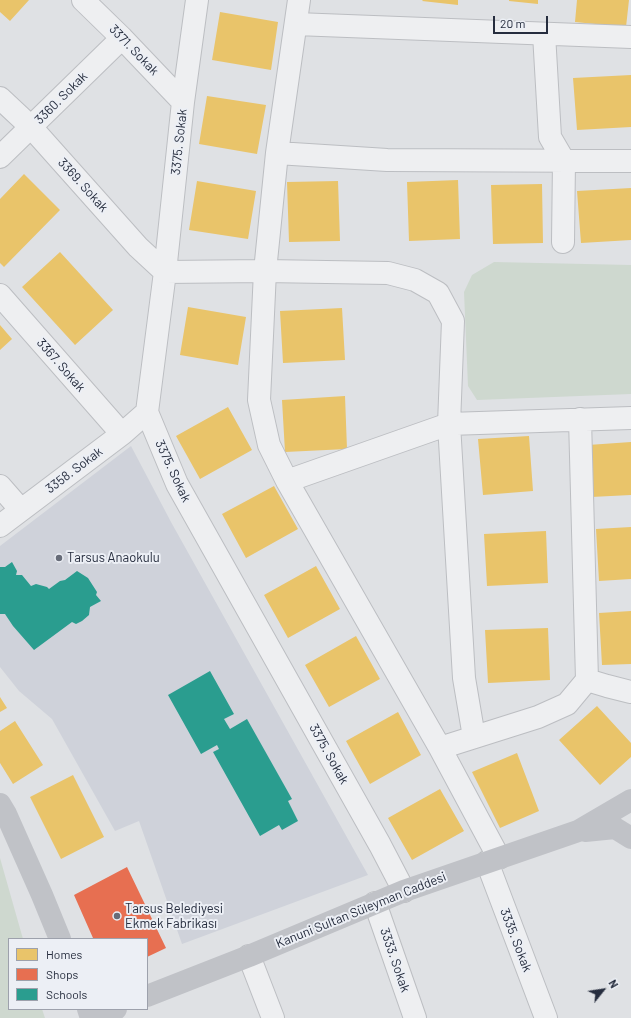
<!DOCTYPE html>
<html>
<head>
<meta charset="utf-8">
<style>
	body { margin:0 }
	#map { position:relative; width:631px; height:1018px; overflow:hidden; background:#dfe1e4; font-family:Barlow,sans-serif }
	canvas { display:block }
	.legend { position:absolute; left:8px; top:938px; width:140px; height:72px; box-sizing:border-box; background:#eceff5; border:1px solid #9da1ac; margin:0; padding:5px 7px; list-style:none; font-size:12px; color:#262d3e }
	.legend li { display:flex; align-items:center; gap:8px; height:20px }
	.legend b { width:20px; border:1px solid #9da1ac }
	.north { position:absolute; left:583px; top:970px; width:40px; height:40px; -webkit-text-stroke:3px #eceff5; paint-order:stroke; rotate:60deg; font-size:11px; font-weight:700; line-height:16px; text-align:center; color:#262d3e }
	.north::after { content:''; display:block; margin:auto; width:14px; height:18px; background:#262d3e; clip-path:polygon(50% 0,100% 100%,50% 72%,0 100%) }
	.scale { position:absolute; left:493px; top:16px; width:55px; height:18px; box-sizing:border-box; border:2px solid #262d3e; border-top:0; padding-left:5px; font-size:12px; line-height:14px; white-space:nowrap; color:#262d3e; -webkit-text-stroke:3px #eceff5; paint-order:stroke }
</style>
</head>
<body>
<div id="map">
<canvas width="631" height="1018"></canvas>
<ul class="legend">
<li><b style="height:11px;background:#e9c46a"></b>Homes</li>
<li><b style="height:11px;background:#e76f51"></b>Shops</li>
<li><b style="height:11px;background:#2a9d8f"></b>Schools</li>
</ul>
<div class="north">N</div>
<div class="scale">20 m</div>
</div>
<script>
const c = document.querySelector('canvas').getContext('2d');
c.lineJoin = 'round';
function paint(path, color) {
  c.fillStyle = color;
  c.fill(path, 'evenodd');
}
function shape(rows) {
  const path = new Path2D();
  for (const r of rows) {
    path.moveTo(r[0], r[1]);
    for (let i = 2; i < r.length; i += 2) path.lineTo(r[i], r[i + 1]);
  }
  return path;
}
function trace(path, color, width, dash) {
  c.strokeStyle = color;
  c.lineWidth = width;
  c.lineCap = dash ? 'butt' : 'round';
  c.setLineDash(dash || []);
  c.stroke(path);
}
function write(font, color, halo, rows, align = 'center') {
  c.font = font + ' Barlow,sans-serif';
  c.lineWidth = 4;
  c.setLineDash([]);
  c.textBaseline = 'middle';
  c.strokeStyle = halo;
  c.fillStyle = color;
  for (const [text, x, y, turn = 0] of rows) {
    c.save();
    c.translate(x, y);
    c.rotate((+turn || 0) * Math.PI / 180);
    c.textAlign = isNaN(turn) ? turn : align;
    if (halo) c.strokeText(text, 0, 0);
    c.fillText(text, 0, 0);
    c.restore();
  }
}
paint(shape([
	[131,446,171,522,368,875,182,944,139,821,115,831,52,719,19,691,0,667,0,546]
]), '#cfd2da');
paint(shape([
	[494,262,631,265,631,394,477,400,468,386,464,292,472,275],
	[0,858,23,939,9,939,9,1009,42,1009,45,1018,0,1018]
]), '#ced8cf');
paint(shape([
	[0,0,29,0,10,21,0,12],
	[423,0,458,0,458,5,422,1],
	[509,0,538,0,538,4,509,1],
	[577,0,629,0,626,27,575,22],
	[220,12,278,22,271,70,212,60],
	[631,75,631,127,577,130,573,78],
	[207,96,266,105,257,154,199,144],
	[24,174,60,210,4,267,0,263,0,199],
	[458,180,460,239,409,241,407,182],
	[197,181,256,191,248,239,189,230],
	[338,181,340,241,289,242,287,182],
	[542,184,543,243,493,244,491,185],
	[631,188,631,240,581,243,577,191],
	[60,252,113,310,75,345,22,287],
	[188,307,246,317,238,365,180,355],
	[342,308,345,360,283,363,280,311],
	[0,325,12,339,0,350],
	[345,396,347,449,285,452,282,400],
	[228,407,252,450,200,479,176,436],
	[529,436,533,491,483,495,478,439],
	[631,442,631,495,591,497,588,445],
	[274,486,298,529,246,558,222,514],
	[631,527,631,579,599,581,596,529],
	[546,531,548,583,487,586,484,534],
	[316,566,340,609,288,638,264,595],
	[631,611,631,664,602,665,599,613],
	[548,628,550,680,488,683,485,630],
	[356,636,380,679,329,707,305,665],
	[0,697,7,708,0,712],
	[597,706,631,743,631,757,600,785,559,740],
	[398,712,421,755,370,784,346,741],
	[15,721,43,765,13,784,0,763,0,731],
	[517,753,539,811,500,828,472,772],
	[73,775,104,837,61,859,30,797],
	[440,789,464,831,412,860,388,818]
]), '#e9c46a');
paint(shape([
	[127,867,166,948,147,957,147,939,101,939,93,938,74,895]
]), '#e76f51');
paint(shape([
	[12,562,17,571,16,575,22,575,31,586,36,584,47,587,49,589,60,581,65,580,77,571,88,578,97,592,96,595,101,601,90,607,89,615,82,621,76,624,72,622,34,650,13,626,5,614,0,614,0,567,5,567],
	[210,671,234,714,224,719,230,729,247,719,292,799,288,801,298,821,282,830,279,825,260,836,213,752,219,749,217,745,201,754,168,695]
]), '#2a9d8f');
const street = shape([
	[83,0,122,38,183,102],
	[197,0,183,102,165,272,147,412,177,484,380,845,404,891],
	[299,0,277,153,265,271,259,400,269,445,287,481,440,748,499,858],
	[296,24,631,37],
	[544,34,550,137,564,161,563,242],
	[0,98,31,127,138,247,165,272,265,271,388,273,415,280,438,293,453,321,449,424,464,678,474,737],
	[277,153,387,160,631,161],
	[0,157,122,38],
	[0,295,122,434],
	[287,481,449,424,631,418],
	[0,486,21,510],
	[0,526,122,434,147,412],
	[587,680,607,686,631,692],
	[440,748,538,717,567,704,587,680,580,419],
	[487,862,546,1018],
	[375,903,415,1018],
	[249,956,273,1018]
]);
trace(street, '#bcbec2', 24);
trace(street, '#eeeff1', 22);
trace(shape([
	[0,804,6,814,42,895,60,939],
	[585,831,615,828,631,838],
	[147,996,249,956,404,891,578,831,631,800],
	[88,1009,90,1015,116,1009]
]), '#c0c2c7', 22);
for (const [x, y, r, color] of [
	[59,558,4,"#676c78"],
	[117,916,4,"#676c78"]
]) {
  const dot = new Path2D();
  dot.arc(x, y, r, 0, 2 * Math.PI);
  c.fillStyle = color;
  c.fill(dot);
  trace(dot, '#eceff5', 1.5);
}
write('13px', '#262d3e', '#eceff5', [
	["3371. Sokak",134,50,46],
	["3360. Sokak",61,98,-45],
	["3375. Sokak",179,142,-84],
	["3369. Sokak",83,185,48],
	["3367. Sokak",61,365,49],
	["3358. Sokak",74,470,-37],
	["3375. Sokak",173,471,65],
	["3375. Sokak",329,754,61],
	["Kanuni Sultan Süleyman Caddesi",361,910,-22],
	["3335. Sokak",516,940,69],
	["3333. Sokak",395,960,71]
]);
write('13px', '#262d3e', '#eceff5', [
	["Tarsus Anaokulu",67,558],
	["Tarsus Belediyesi",125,909],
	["Ekmek Fabrikası",125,924]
], 'left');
</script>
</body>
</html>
